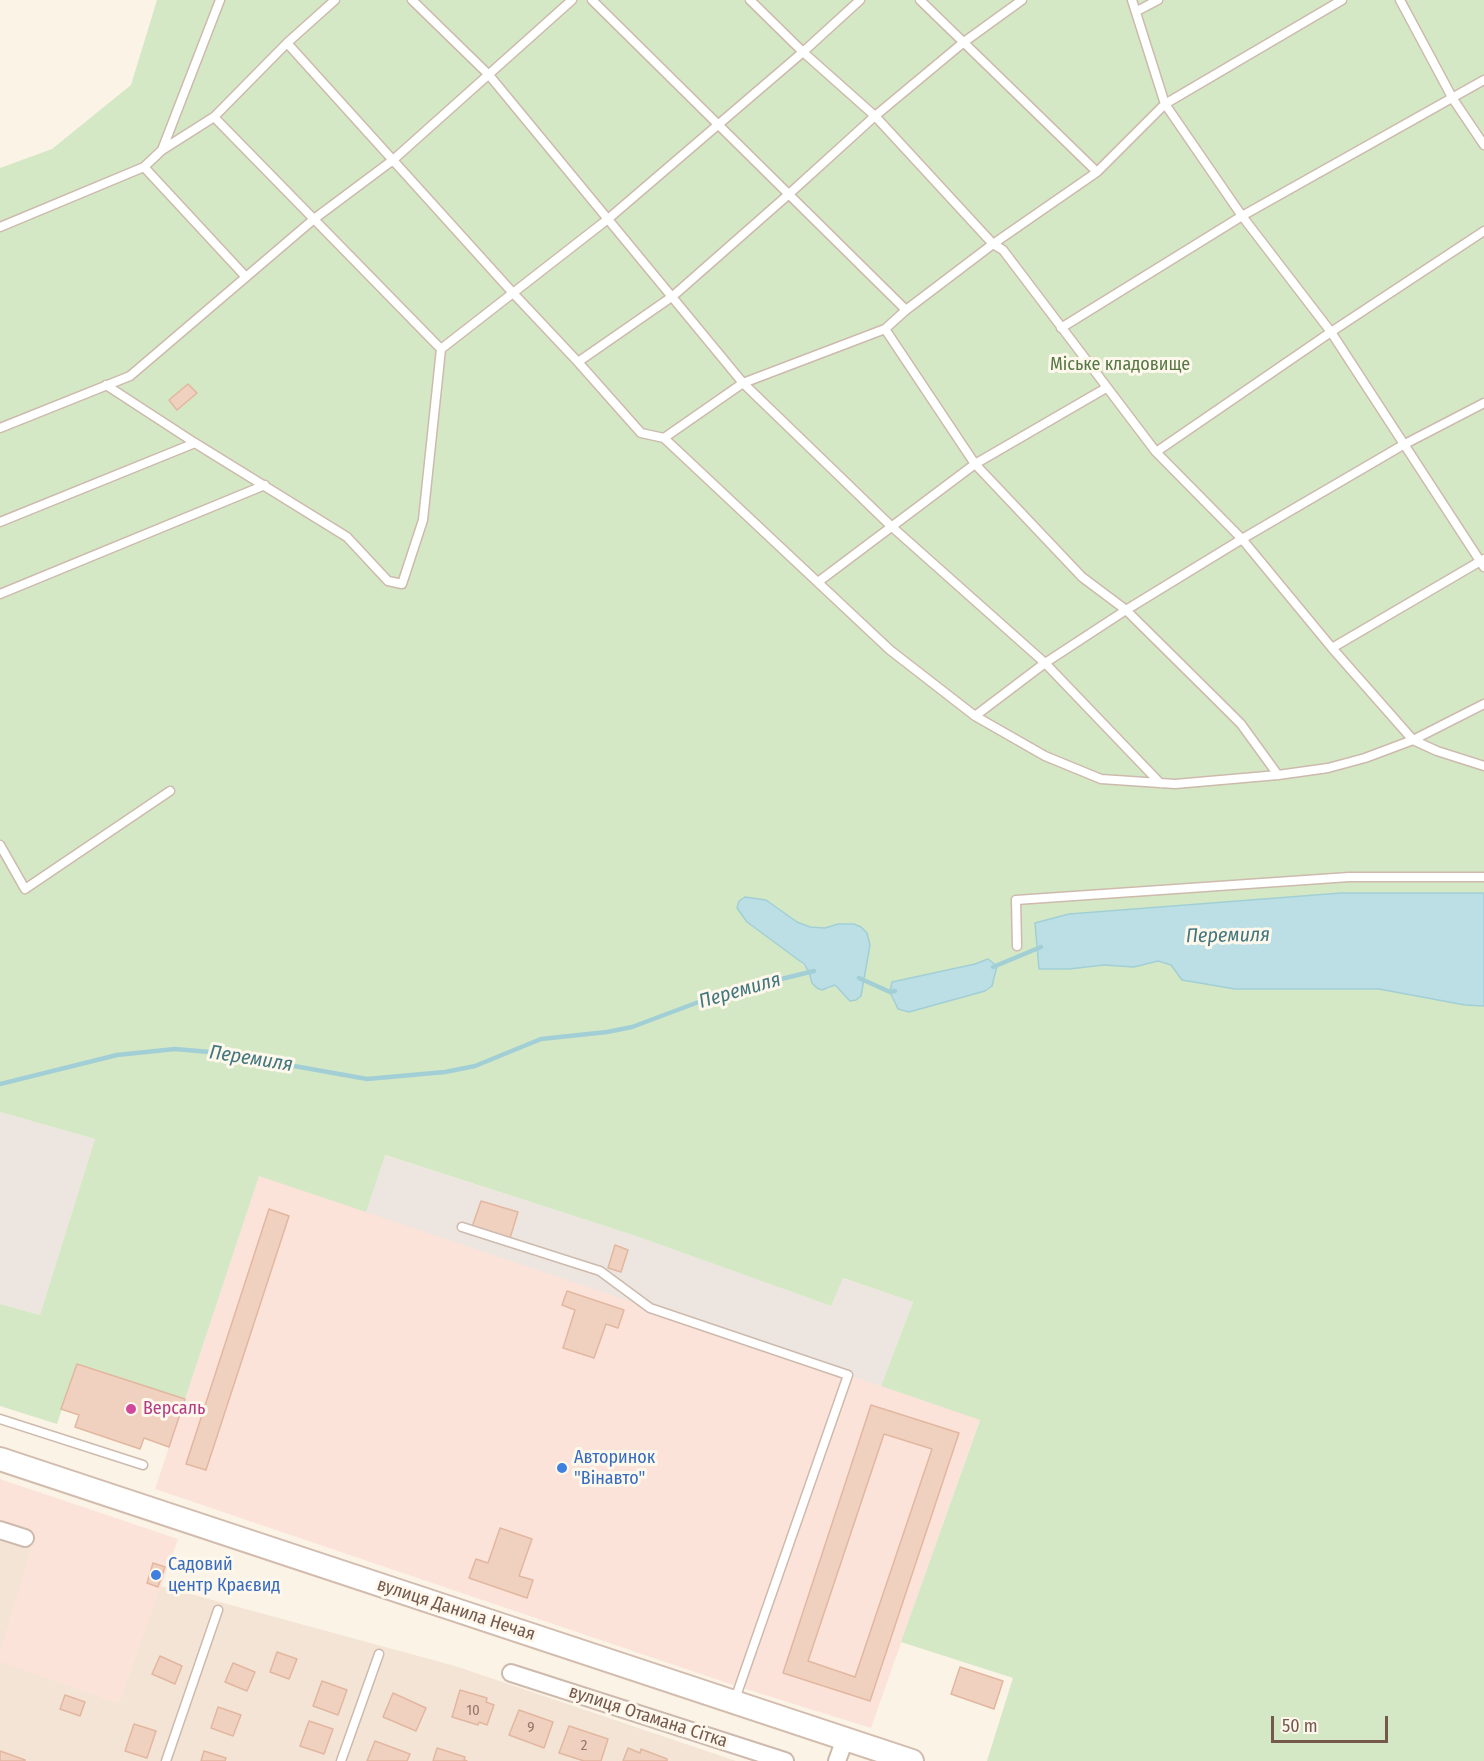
<!DOCTYPE html>
<html>
<head>
<meta charset="utf-8">
<style>
	body { margin:0 }
	#map { position:relative; width:1484px; height:1761px; overflow:hidden; background:#fbf3e6; font-family:"Fira Sans Condensed",sans-serif }
	canvas { display:block }
	.scale { position:absolute; left:1271px; top:1716px; width:117px; height:27px; box-sizing:border-box; border:3px solid #74594c; border-top:0; padding-left:8px; font-size:18px; line-height:21px; white-space:nowrap; color:#74594c; -webkit-text-stroke:4px #fef7ec; paint-order:stroke }
</style>
</head>
<body>
<div id="map">
<canvas width="1484" height="1761"></canvas>
<div class="scale">50 m</div>
</div>
<script>
const c = document.querySelector('canvas').getContext('2d');
c.lineJoin = 'round';
function paint(path, color) {
  c.fillStyle = color;
  c.fill(path, 'evenodd');
}
function shape(rows) {
  const path = new Path2D();
  for (const r of rows) {
    path.moveTo(r[0], r[1]);
    for (let i = 2; i < r.length; i += 2) path.lineTo(r[i], r[i + 1]);
  }
  return path;
}
function trace(path, color, width, dash) {
  c.strokeStyle = color;
  c.lineWidth = width;
  c.lineCap = dash ? 'butt' : 'round';
  c.setLineDash(dash || []);
  c.stroke(path);
}
function write(font, color, halo, rows, align = 'center') {
  c.font = font + ' "Fira Sans Condensed",sans-serif';
  c.lineWidth = 6;
  c.setLineDash([]);
  c.textBaseline = 'middle';
  c.strokeStyle = halo;
  c.fillStyle = color;
  for (const [text, x, y, turn = 0] of rows) {
    c.save();
    c.translate(x, y);
    c.rotate((+turn || 0) * Math.PI / 180);
    c.textAlign = isNaN(turn) ? turn : align;
    if (halo) c.strokeText(text, 0, 0);
    c.fillText(text, 0, 0);
    c.restore();
  }
}
paint(shape([
	[0,1530,161,1586,455,1666,736,1761,0,1761]
]), '#f3e4d5');
paint(shape([
	[259,1175,980,1419,871,1728,739,1687,155,1489],
	[0,1479,178,1539,119,1704,0,1662,0,1652,33,1541,0,1530]
]), '#fbe3da');
paint(shape([
	[0,1112,95,1139,40,1315,0,1304],
	[384,1155,636,1236,831,1306,842,1278,913,1302,881,1386,366,1212]
]), '#ece5e0');
paint(shape([
	[157,0,1484,0,1484,1761,987,1761,1013,1678,901,1642,980,1420,881,1386,913,1302,843,1278,831,1306,636,1236,385,1155,366,1212,259,1176,185,1399,77,1364,57,1424,0,1406,0,1304,40,1315,95,1139,0,1112,0,168,52,149,131,85],
	[766,900,797,922,810,927,825,928,838,924,867,933,870,945,861,996,850,1001,834,985,829,989,812,983,809,972,797,958]
]), '#d4e8c5');
const water = shape([
	[1341,893,1484,893,1484,1006,1465,1005,1379,989,1235,989,1182,980,1171,965,1158,961,1134,967,1104,965,1069,969,1039,969,1035,923,1069,914,1341,893],
	[745,897,766,900,797,922,810,927,825,928,838,924,854,924,861,927,867,933,870,945,861,996,856,1000,850,1001,835,985,822,990,817,988,812,983,809,972,804,964,747,922,737,908,739,901,745,897],
	[988,959,997,966,992,986,985,991,909,1012,898,1009,890,992,892,982,975,964,988,959]
]);
paint(water, '#bbdfe4');
trace(water, '#a2cfd6', 1.5);
trace(shape([
	[993,967,1041,947],
	[859,978,890,992,895,991],
	[0,1084,117,1055,175,1049,221,1053,367,1079,445,1072,475,1066,541,1039,607,1032,632,1027,720,994,814,971]
]), '#a2cfd6', 4.5);
const building = shape([
	[188,384,197,393,177,410,169,400,188,384],
	[481,1201,518,1212,510,1238,472,1227,481,1201],
	[269,1209,289,1216,206,1470,186,1464,269,1209],
	[615,1245,628,1250,621,1272,608,1268,615,1245],
	[567,1291,624,1310,618,1328,606,1324,594,1358,563,1348,575,1310,562,1305,567,1291],
	[77,1364,185,1399,169,1447,144,1438,140,1449,75,1427,79,1415,61,1409,77,1364],
	[871,1405,959,1433,870,1701,783,1673,871,1405],
	[884,1434,932,1449,855,1677,808,1661,884,1434],
	[500,1528,532,1539,519,1576,533,1580,527,1598,469,1578,476,1559,488,1563,500,1528],
	[153,1563,165,1567,158,1587,147,1583,153,1563],
	[277,1652,297,1659,289,1679,270,1672,277,1652],
	[160,1656,182,1666,175,1684,152,1674,160,1656],
	[233,1663,255,1672,247,1691,225,1682,233,1663],
	[960,1667,1003,1681,994,1709,951,1694,960,1667],
	[322,1681,347,1690,338,1715,313,1706,322,1681],
	[460,1690,487,1698,486,1702,494,1705,487,1725,479,1722,478,1725,452,1717,460,1690],
	[393,1693,426,1708,416,1731,383,1717,393,1693],
	[65,1695,85,1702,80,1716,60,1709,65,1695],
	[218,1707,241,1715,233,1736,211,1728,218,1707],
	[519,1710,553,1722,544,1748,509,1735,519,1710],
	[309,1721,333,1729,324,1754,300,1746,309,1721],
	[134,1724,156,1731,147,1758,125,1751,134,1724],
	[569,1726,608,1739,601,1761,584,1761,559,1753,569,1726],
	[375,1741,410,1754,407,1761,367,1761,375,1741],
	[437,1748,465,1757,464,1760,467,1761,433,1761,437,1748],
	[628,1748,640,1753,641,1749,667,1759,667,1761,623,1761,628,1748],
	[0,1751,25,1760,25,1761,0,1761,0,1751],
	[204,1751,226,1758,225,1761,201,1761,204,1751]
]);
paint(building, '#f0d1bf');
trace(building, '#e2b7a0', 1.5);
const lane = shape([
	[412,0,489,75,743,383,891,526,1045,663,1160,783],
	[592,0,906,310],
	[750,0,803,52,875,116,993,244,1003,250,1156,452,1242,539,1332,648,1413,740,1437,751,1484,766],
	[920,0,1097,172],
	[1132,0,1165,104,1242,216,1331,332,1484,567],
	[1400,0,1453,99,1484,145],
	[1137,11,1158,0],
	[287,43,513,293,578,362,641,433,664,438,743,383,885,329,906,310,993,244,1097,172,1165,104,1342,0],
	[214,117,441,349,608,219,803,52,860,0],
	[162,150,220,0],
	[144,167,246,277],
	[0,227,144,167,162,150,214,117,287,43,335,0],
	[1061,328,1242,216,1484,80],
	[885,329,975,464,1082,577,1126,610,1226,709,1241,724,1278,775],
	[578,362,673,296,789,194,875,116,964,42,1022,0],
	[106,385,195,443,347,537,388,581,402,584,423,520,441,349],
	[0,428,130,376,314,219,393,160,572,0],
	[664,438,890,650,975,716,1045,756,1101,779,1175,784,1278,775,1328,768,1365,758,1413,740,1484,704],
	[1156,452,1331,332,1484,231],
	[0,522,195,443],
	[818,582,975,464,1106,388],
	[0,594,265,485],
	[1332,648,1484,559],
	[975,716,1045,663,1126,610,1242,539,1403,445,1484,403],
	[0,845,25,889,170,791],
	[1017,946,1016,900,1349,877,1484,877],
	[462,1227,600,1271,650,1308,848,1375,734,1702],
	[0,1419,143,1465],
	[166,1761,218,1610],
	[341,1761,379,1654]
]);
const street = shape([
	[0,1530,25,1538],
	[511,1673,785,1761],
	[837,1761,845,1739]
]);
const secondary = shape([
	[0,1459,912,1761]
]);
trace(lane, '#cdbaad', 11);
trace(street, '#cdbaad', 20);
trace(secondary, '#d1bcad', 26);
trace(lane, '#fff', 8);
trace(street, '#fff', 16);
trace(secondary, '#fff', 22);
for (const [x, y, r, color] of [
	[131,1409,6,"#d1479c"],
	[562,1468,6,"#3f7fe0"],
	[156,1575,6,"#3f7fe0"]
]) {
  const dot = new Path2D();
  dot.arc(x, y, r, 0, 2 * Math.PI);
  c.fillStyle = color;
  c.fill(dot);
  trace(dot, '#fef7ec', 2);
}
write('15px', '#937769', null, [
	["10",473,1711],
	["9",531,1728],
	["2",584,1746]
]);
write('18px', '#557944', '#fef7ec', [
	["Міське кладовище",1120,365]
]);
write('18px', '#b23c85', '#fef7ec', [
	["Версаль",143,1409]
], 'left');
write('18px', '#366cbe', '#fef7ec', [
	["Авторинок",574,1458],
	["\"Вінавто\"",574,1479],
	["Садовий",168,1565],
	["центр Краєвид",168,1586]
], 'left');
write('18px', '#74594c', '#fef7ec', [
	["вулиця Данила Нечая",456,1610,18],
	["вулиця Отамана Сітка",648,1717,18]
]);
write('italic 20px', '#43777f', '#fef7ec', [
	["Перемиля",1228,936,-1],
	["Перемиля",740,991,-16],
	["Перемиля",251,1059,9]
]);
</script>
</body>
</html>
